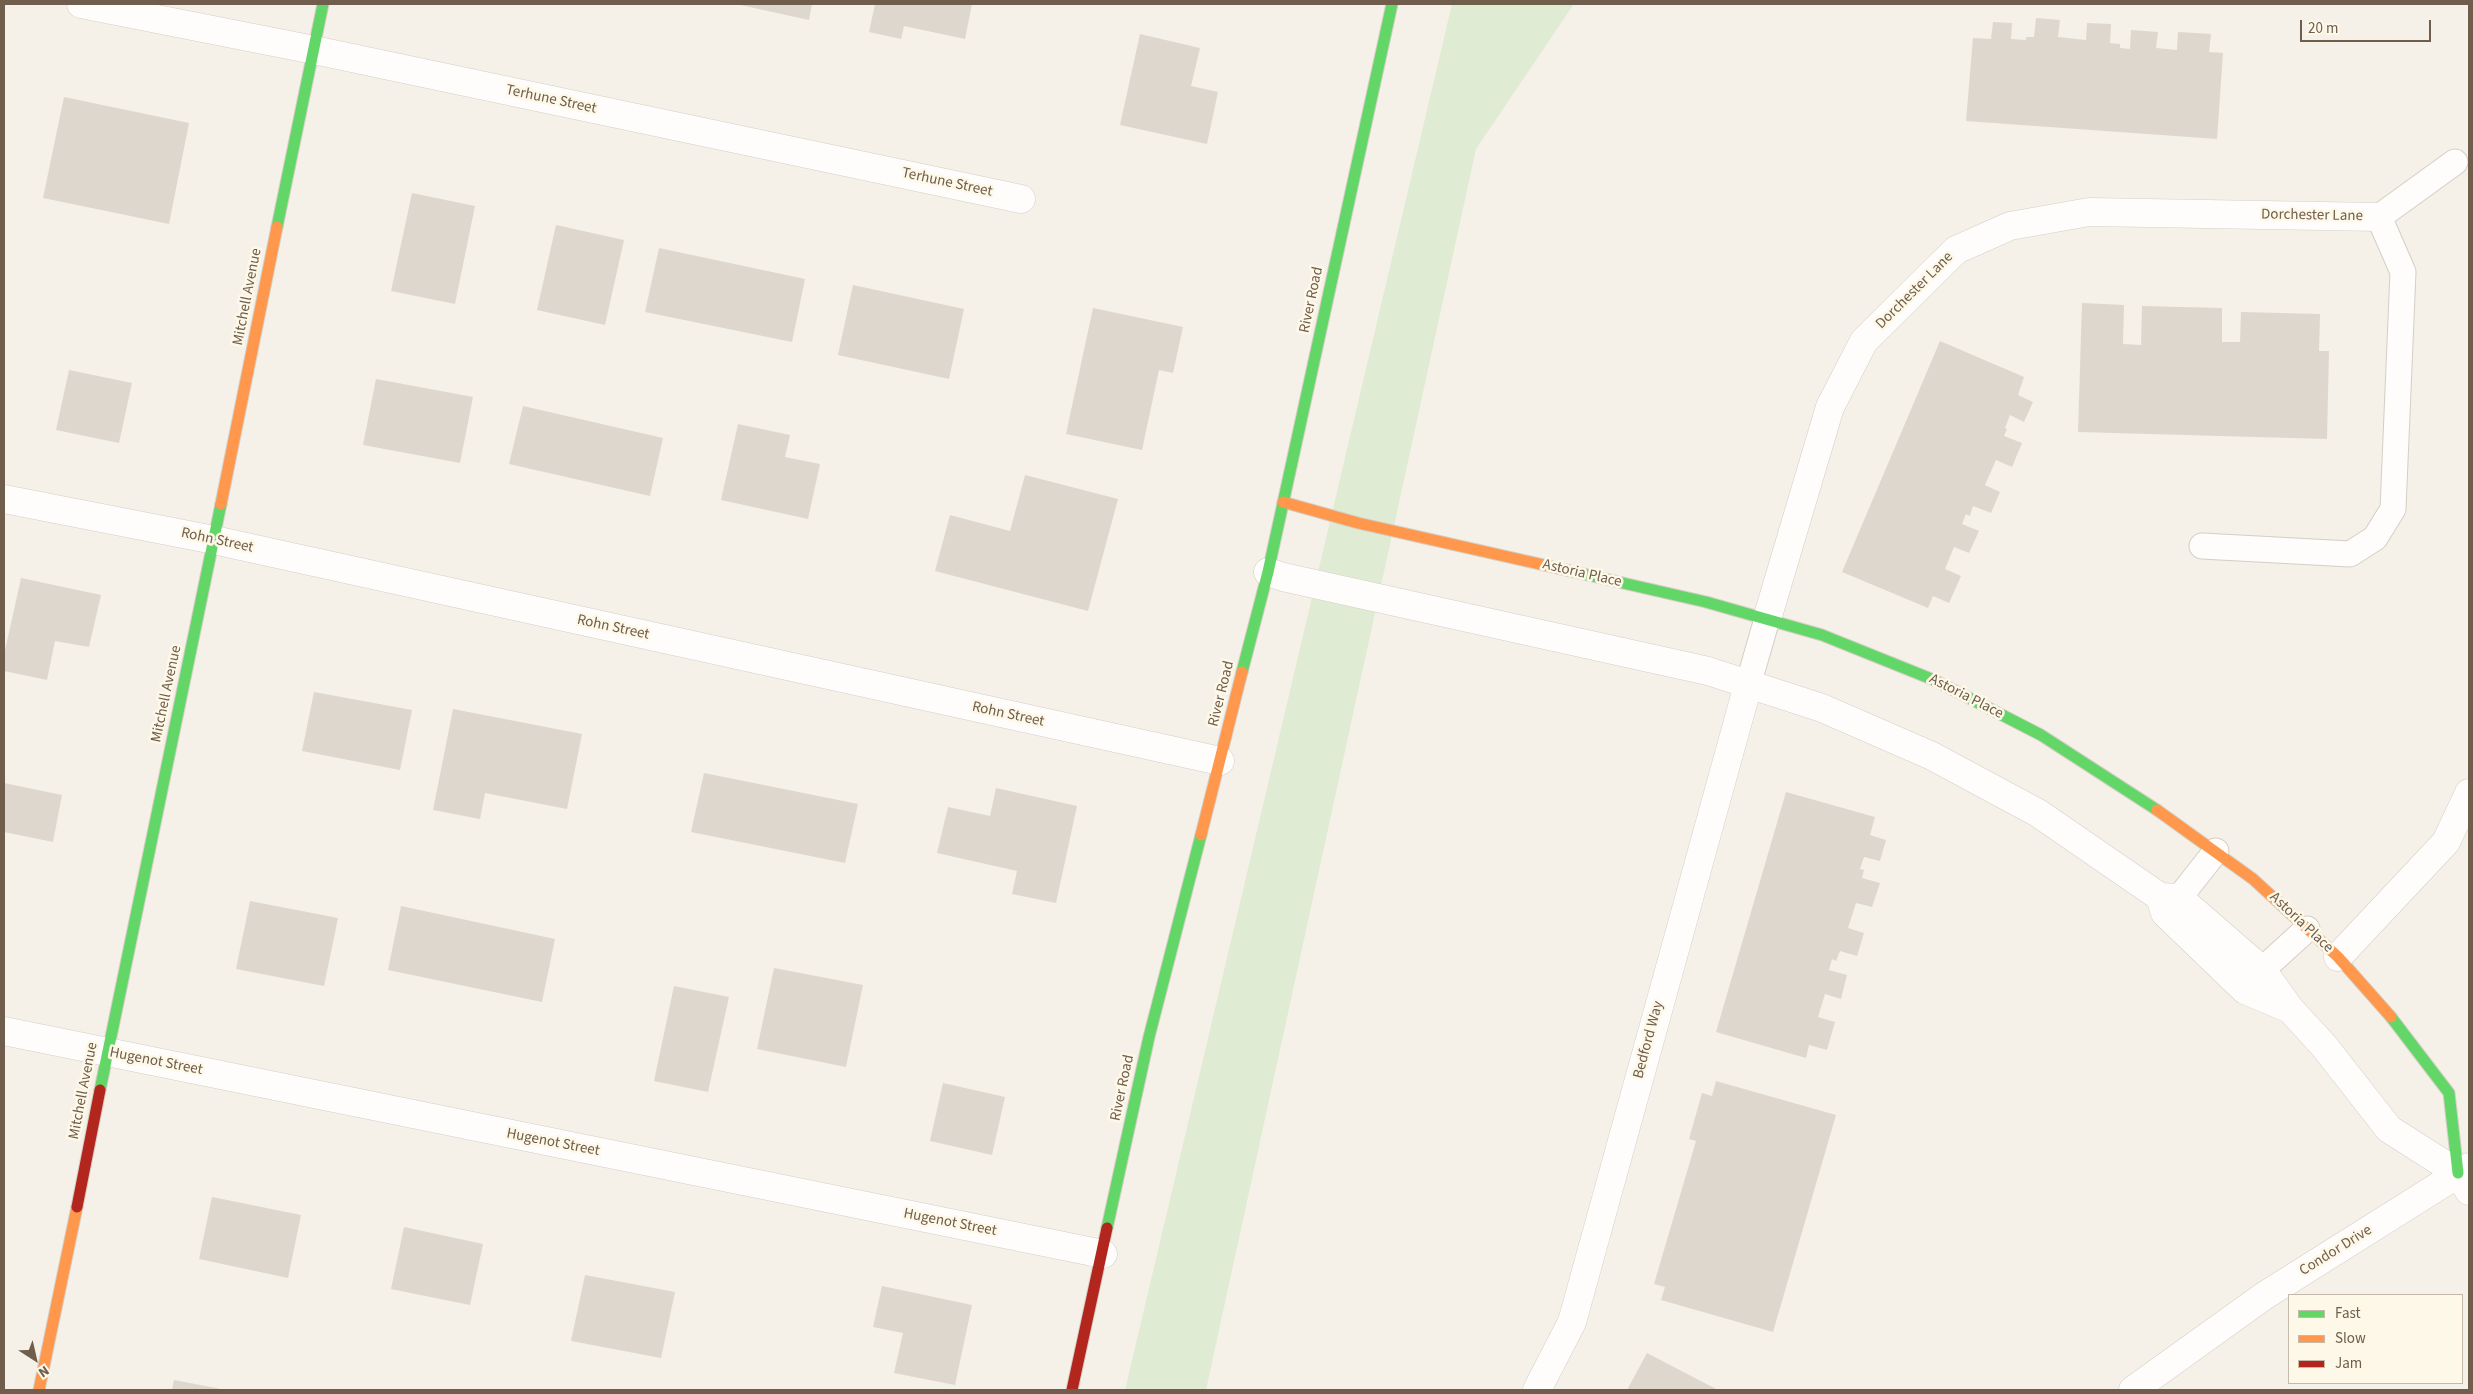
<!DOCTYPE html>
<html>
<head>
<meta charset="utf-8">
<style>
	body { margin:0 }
	#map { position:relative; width:2473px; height:1394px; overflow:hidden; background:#f5f1e8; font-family:"Source Sans 3",sans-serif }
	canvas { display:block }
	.frame { position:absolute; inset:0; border:5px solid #705d4b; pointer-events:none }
	.legend { position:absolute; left:2288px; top:1294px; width:175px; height:90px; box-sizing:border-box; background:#fef8e8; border:1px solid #c5baa9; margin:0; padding:6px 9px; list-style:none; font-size:15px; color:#705d4b }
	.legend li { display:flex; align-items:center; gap:10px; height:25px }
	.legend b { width:25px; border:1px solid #c5baa9 }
	.north { position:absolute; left:10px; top:1334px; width:50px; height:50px; -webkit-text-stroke:4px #fef8e8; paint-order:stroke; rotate:145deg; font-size:14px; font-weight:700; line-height:20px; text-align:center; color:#705d4b }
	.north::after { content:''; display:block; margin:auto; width:18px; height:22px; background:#705d4b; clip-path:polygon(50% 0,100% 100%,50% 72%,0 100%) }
	.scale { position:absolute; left:2300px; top:20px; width:131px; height:22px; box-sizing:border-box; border:2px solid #705d4b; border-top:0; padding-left:6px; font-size:15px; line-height:18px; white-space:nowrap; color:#705d4b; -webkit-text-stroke:4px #fef8e8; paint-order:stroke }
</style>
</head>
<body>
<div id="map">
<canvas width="2473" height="1394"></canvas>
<div class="frame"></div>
<ul class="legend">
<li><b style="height:6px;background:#63d668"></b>Fast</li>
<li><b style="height:6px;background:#ff974d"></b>Slow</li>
<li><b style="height:6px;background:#b3261e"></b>Jam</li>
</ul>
<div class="north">N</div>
<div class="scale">20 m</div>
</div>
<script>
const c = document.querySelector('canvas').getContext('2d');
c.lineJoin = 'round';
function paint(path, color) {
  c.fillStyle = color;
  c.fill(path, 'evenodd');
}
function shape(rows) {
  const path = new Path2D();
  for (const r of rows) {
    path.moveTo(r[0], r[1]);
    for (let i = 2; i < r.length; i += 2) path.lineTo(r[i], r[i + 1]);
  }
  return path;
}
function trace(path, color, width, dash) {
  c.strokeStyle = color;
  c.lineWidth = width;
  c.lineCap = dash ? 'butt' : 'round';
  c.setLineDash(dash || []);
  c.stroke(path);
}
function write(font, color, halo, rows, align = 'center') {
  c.font = font + ' "Source Sans 3",sans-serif';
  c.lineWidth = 5;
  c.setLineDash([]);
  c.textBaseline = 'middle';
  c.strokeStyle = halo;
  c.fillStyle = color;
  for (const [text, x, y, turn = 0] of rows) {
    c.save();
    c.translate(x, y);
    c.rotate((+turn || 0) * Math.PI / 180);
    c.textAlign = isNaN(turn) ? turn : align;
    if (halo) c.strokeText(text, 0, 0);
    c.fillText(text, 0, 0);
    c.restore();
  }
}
paint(shape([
	[1452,4,1574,4,1476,149,1206,1390,1125,1390]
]), '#dfecd3');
paint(shape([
	[736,4,812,4,809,20],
	[875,4,972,4,965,39,904,26,901,39,869,32],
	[2036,18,2060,20,2058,37,2086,40,2087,23,2111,24,2110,43,2120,44,2120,48,2130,49,2131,30,2158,32,2156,48,2177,50,2178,32,2211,34,2209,52,2223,53,2217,139,1966,121,1973,38,1991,39,1993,22,2012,23,2011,39,2026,40,2026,37,2034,37],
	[1140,34,1200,48,1191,86,1218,92,1207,144,1120,125],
	[64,97,189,123,169,224,43,198],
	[412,193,475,206,455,304,391,291],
	[556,225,624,240,605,325,537,310],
	[659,248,805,279,792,342,645,312],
	[853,285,964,309,949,379,838,355],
	[2082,303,2124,305,2123,344,2141,345,2142,306,2222,308,2222,342,2240,342,2241,312,2320,314,2319,351,2329,351,2327,439,2078,432],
	[1093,308,1183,327,1173,373,1159,370,1142,450,1066,434],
	[1940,341,2024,377,2018,395,2033,402,2024,422,2010,415,2005,428,2007,429,2004,436,2022,443,2012,467,1996,460,1985,485,2000,492,1991,513,1973,506,1970,516,1966,514,1962,524,1979,531,1969,553,1954,547,1945,569,1961,576,1949,603,1933,596,1928,608,1842,572],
	[69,370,132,383,119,443,56,430],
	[376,379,473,397,460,463,363,445],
	[523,406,663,438,650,496,509,464],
	[738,424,790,435,785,457,820,464,808,519,721,500],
	[1025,475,1118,499,1088,611,935,571,950,515,1010,531],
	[21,578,101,595,89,647,55,641,47,680,4,671,4,655],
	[314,692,412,710,400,770,302,751],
	[453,709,582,734,567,809,485,793,480,819,433,810],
	[704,773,858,804,845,863,691,832],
	[4,783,62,795,53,842,4,832],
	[996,788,1077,806,1056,903,1012,894,1017,871,937,853,948,807,990,816],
	[1786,792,1875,817,1870,835,1886,840,1880,861,1864,857,1860,869,1864,870,1862,878,1880,883,1872,907,1856,903,1848,928,1864,933,1857,956,1840,951,1836,961,1832,959,1829,970,1847,975,1841,999,1825,994,1818,1017,1835,1022,1827,1050,1809,1045,1806,1058,1716,1032],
	[250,901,338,918,324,986,236,969],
	[401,906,555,939,542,1002,388,970],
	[774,968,863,985,846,1067,757,1049],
	[674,986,729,997,708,1092,654,1081],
	[1716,1081,1836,1115,1773,1332,1661,1300,1665,1287,1654,1284,1696,1141,1689,1139,1702,1093,1712,1096],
	[943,1083,1005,1097,992,1155,930,1141],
	[212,1197,301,1215,288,1278,199,1259],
	[404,1227,483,1244,470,1305,391,1289],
	[585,1275,675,1292,661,1358,571,1341],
	[882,1286,972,1305,955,1385,894,1373,903,1333,873,1327],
	[1647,1353,1718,1390,1627,1390],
	[174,1380,221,1389,221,1390,172,1390]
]), '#ded7ce');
const lane = shape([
	[2202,546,2350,554,2375,538,2393,509,2403,272,2379,217,2455,162],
	[1748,685,1767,619],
	[2179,898,2216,851],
	[2262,970,2307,929]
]);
const street = shape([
	[81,4,314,50,1021,199],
	[4,499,214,540,1220,761],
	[1268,572,1283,577,1708,671,1822,708,1932,756,2038,813,2160,897,2165,913,2245,990,2290,1009],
	[1767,619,1830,407,1864,341,1956,250,2010,226,2089,212,2379,217],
	[2160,897,2179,898,2262,970,2290,1009,2324,1046,2389,1129,2458,1173,2469,1191],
	[2338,957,2446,842,2469,793],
	[4,1031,1103,1254],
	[1537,1390,1572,1322,1748,685],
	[2133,1390,2264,1296,2469,1167]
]);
const fast = shape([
	[277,227,323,4],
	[1566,570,1706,602,1822,635,1934,680,2041,735,2157,810],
	[1242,672,1268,572,1392,4],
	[2391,1017,2449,1093,2458,1173],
	[100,1090,221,504],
	[1107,1228,1149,1037,1201,835]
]);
const slow = shape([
	[1283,502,1358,523,1566,570],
	[221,504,277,227],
	[2157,810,2253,879,2338,957,2391,1017],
	[1201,835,1242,672],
	[39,1390,77,1207]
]);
const jam = shape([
	[77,1207,100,1090],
	[1072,1390,1107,1228]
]);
trace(lane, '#d4cec5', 27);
trace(street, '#d4cec5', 29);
trace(fast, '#d4cec4', 13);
trace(slow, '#d4cec4', 13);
trace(jam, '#d4cec4', 13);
trace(lane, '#fefdfc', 25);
trace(street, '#fefdfc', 28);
trace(fast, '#63d668', 11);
trace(slow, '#ff974d', 11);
trace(jam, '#b3261e', 11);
write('15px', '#705d4b', '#fef8e8', [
	["Terhune Street",551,100,12],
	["Terhune Street",947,183,12],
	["Dorchester Lane",2312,216,1],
	["Dorchester Lane",1915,291,-45],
	["Mitchell Avenue",248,297,-79],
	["River Road",1312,300,-78],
	["Rohn Street",217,541,12],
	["Astoria Place",1582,574,13],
	["Rohn Street",613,628,12],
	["Mitchell Avenue",167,694,-78],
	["River Road",1222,694,-76],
	["Astoria Place",1966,697,27],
	["Rohn Street",1008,715,12],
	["Astoria Place",2301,923,43],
	["Bedford Way",1649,1040,-75],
	["Hugenot Street",156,1062,11],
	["River Road",1123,1088,-78],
	["Mitchell Avenue",84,1091,-79],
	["Hugenot Street",553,1143,11],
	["Hugenot Street",950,1223,11],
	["Condor Drive",2336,1251,-32]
]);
</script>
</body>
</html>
